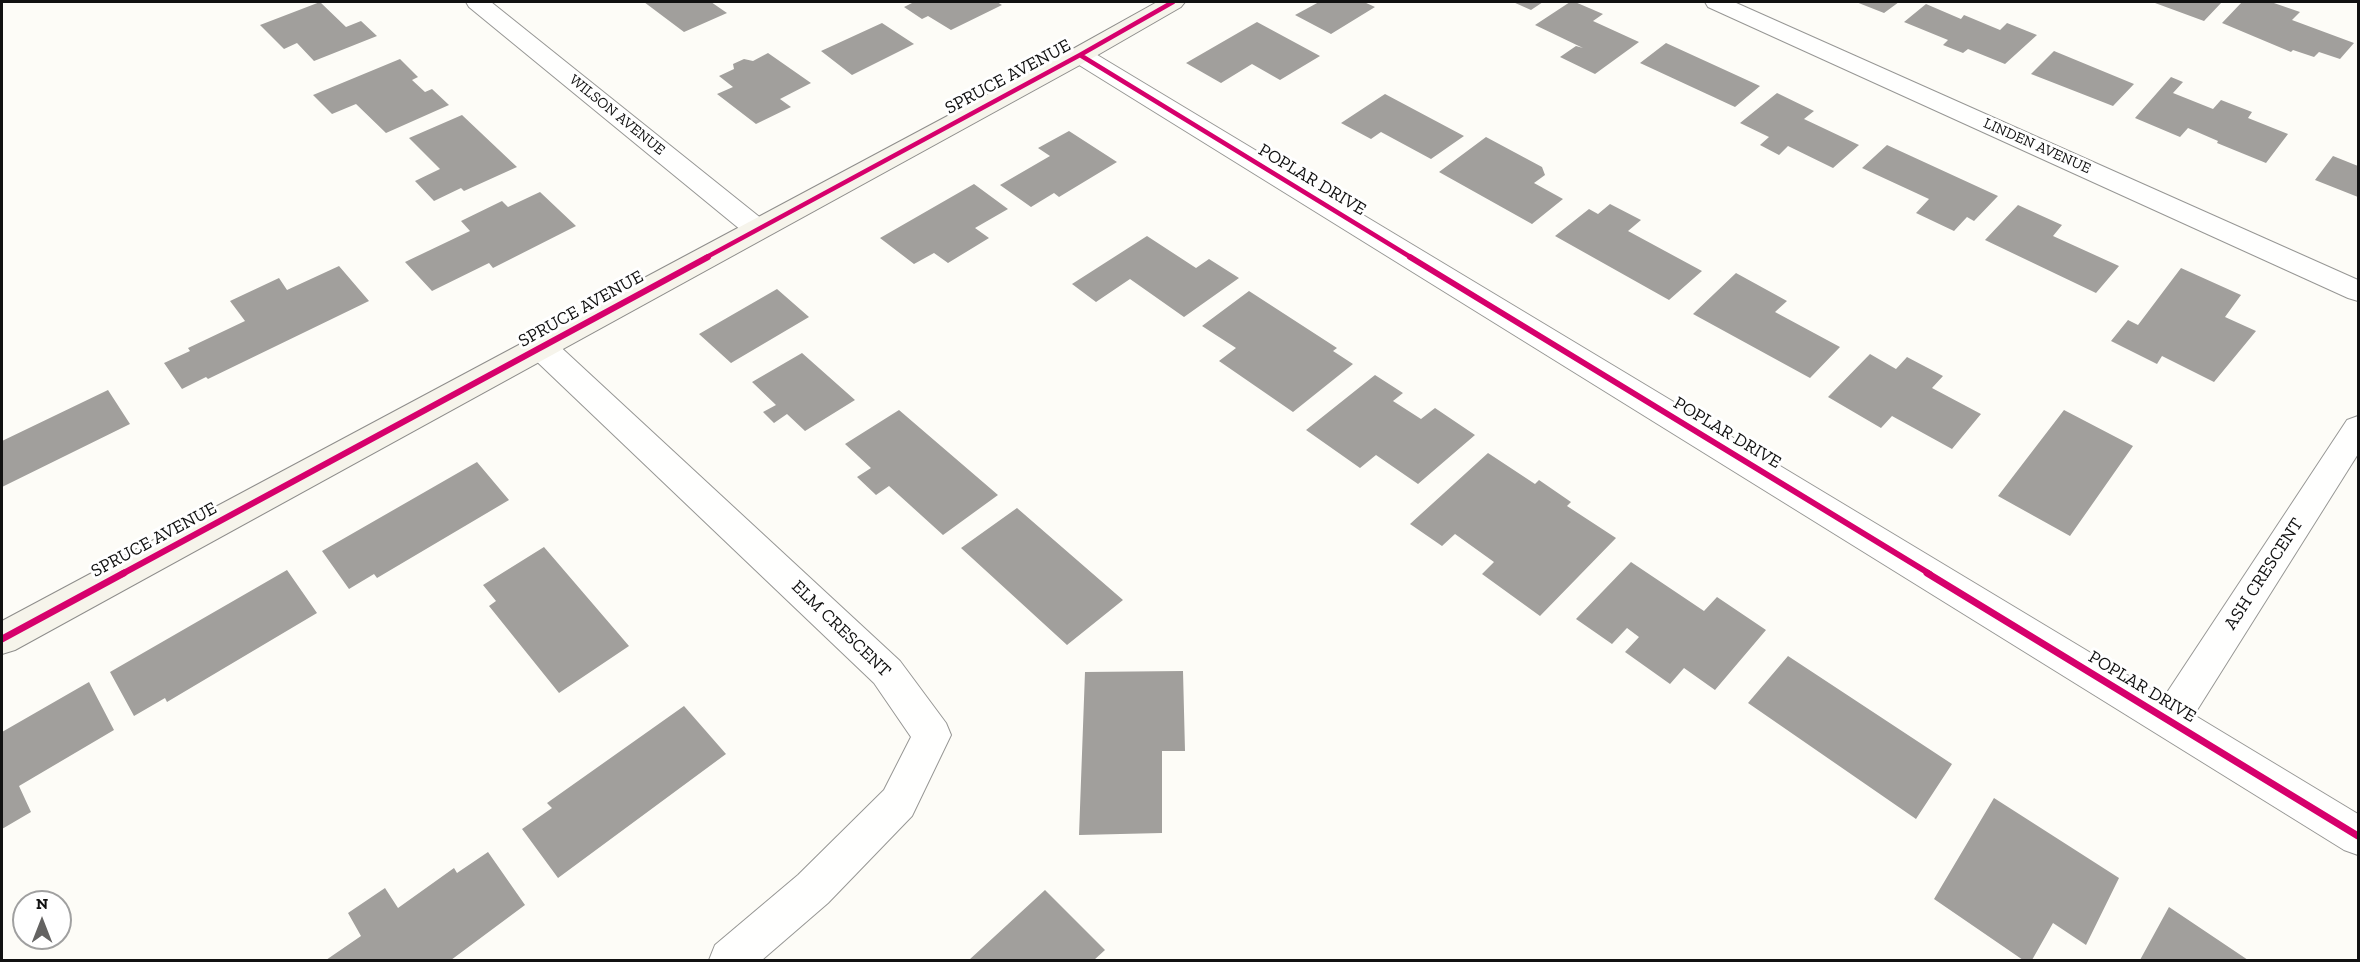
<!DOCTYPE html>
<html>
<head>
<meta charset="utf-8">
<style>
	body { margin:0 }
	#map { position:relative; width:2360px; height:962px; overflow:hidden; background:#fdfcf7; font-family:"Zilla Slab",serif }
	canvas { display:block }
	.frame { position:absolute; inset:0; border:3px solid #111; pointer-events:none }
	.north { position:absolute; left:12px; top:890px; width:60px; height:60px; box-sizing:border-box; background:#fff; border:2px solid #a0a0a0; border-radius:50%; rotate:0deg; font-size:16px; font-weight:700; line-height:24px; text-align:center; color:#111 }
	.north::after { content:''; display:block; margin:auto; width:21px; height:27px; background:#646362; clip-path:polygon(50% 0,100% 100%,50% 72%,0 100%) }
</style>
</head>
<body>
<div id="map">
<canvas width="2360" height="962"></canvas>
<div class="frame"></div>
<div class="north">N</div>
</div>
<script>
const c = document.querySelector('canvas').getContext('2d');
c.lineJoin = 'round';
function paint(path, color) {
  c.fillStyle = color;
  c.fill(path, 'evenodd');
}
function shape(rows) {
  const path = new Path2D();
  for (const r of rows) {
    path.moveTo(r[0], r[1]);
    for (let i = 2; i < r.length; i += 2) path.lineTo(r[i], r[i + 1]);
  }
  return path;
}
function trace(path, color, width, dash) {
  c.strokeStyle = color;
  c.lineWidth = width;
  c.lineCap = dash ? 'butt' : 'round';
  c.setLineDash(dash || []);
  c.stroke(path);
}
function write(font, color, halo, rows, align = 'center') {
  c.font = font + ' "Zilla Slab",serif';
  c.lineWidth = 6;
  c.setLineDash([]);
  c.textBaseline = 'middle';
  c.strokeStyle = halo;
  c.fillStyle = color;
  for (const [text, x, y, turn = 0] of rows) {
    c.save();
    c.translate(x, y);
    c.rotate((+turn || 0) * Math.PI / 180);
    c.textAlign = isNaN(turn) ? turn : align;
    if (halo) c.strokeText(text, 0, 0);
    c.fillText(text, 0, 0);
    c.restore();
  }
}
paint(shape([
	[320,2,346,27,361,21,377,36,314,61,297,43,284,49,260,25],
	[644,2,711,2,727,13,684,32],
	[914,2,997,2,1002,5,951,30,928,16,922,19,904,7],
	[1319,2,1364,2,1375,7,1331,34,1295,15],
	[1513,2,1543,2,1531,10],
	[1570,2,1575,2,1603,14,1593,21,1639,42,1595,74,1560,57,1576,46,1583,48,1535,25],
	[1856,2,1899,2,1884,13],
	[2157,2,2222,2,2204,21,2155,3],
	[2242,2,2271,2,2300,12,2292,20,2354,43,2340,59,2319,52,2314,57,2293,50,2291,52,2222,23],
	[1926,4,1961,19,1964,15,2000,30,2007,23,2037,35,2005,64,1968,49,1963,53,1943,45,1948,40,1904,22],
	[1257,22,1320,56,1280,80,1252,64,1221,83,1186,63],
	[882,23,914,44,852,75,821,51],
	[1666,43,1760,86,1735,107,1640,63],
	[2054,51,2134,84,2113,106,2031,74],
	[768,53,811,83,780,99,791,107,756,124,717,94,733,87,719,76,734,69,733,64,744,59,753,61],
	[400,59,418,77,412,80,425,92,432,89,449,105,386,133,356,104,332,114,313,95],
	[2171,77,2183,82,2173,93,2213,109,2221,100,2252,112,2248,118,2288,134,2266,163,2217,143,2218,141,2188,128,2180,137,2135,118],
	[1777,93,1814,111,1804,119,1859,145,1833,168,1788,146,1779,155,1760,145,1769,137,1740,123],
	[1385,94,1464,136,1431,159,1381,132,1371,139,1341,123],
	[462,115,517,167,464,191,461,188,434,201,415,181,440,169,409,138],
	[1069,131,1117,162,1059,197,1054,193,1031,207,1000,185,1050,156,1038,148],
	[1486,137,1542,167,1545,175,1534,183,1563,199,1532,224,1439,172],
	[1887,145,1998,196,1974,221,1967,217,1954,231,1916,213,1929,199,1862,168],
	[2333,156,2358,166,2358,197,2315,180],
	[974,184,1008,209,975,228,989,238,948,263,934,253,914,264,880,238],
	[540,192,576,226,493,268,489,263,432,291,405,262,470,231,461,221,502,201,508,207],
	[1610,204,1641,220,1628,231,1702,271,1669,300,1555,236,1589,209,1598,214],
	[2018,205,2062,225,2053,236,2119,266,2096,293,1985,240],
	[1147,236,1196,268,1209,259,1239,278,1184,317,1130,279,1096,302,1072,284],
	[339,266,369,301,208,379,206,377,182,389,164,363,190,351,188,348,245,321,230,301,279,278,287,290],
	[2181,268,2241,295,2225,317,2256,331,2214,382,2162,356,2157,364,2111,341,2128,320,2138,325],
	[1736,273,1787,301,1775,312,1840,347,1810,378,1693,314],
	[777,289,809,317,731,363,699,334],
	[1249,291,1337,348,1333,351,1353,364,1293,412,1219,361,1236,348,1202,326],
	[802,353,855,400,805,431,787,414,774,423,763,412,776,405,752,382],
	[1870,354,1896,369,1907,357,1943,376,1932,388,1981,414,1952,449,1892,416,1881,428,1828,397],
	[1375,375,1403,393,1393,401,1421,419,1435,408,1475,435,1418,484,1376,455,1360,468,1306,430],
	[108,390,130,424,2,487,2,441],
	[899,410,998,495,943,535,889,486,876,495,857,477,871,468,845,444],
	[2064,410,2133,446,2070,536,1998,496],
	[1488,453,1535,484,1539,480,1571,502,1567,506,1616,538,1540,616,1482,574,1494,562,1455,534,1442,546,1410,524],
	[477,462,509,500,377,578,374,574,349,589,322,551],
	[1017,508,1123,600,1067,645,961,548],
	[544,547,629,646,559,693,489,606,496,601,483,585],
	[1631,562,1704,611,1717,597,1766,630,1715,690,1684,668,1670,684,1625,652,1639,637,1627,628,1612,644,1576,619],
	[287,570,317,613,167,702,165,698,134,716,110,672],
	[1788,656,1952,764,1916,819,1748,703],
	[1183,671,1185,751,1162,751,1162,833,1079,835,1085,672],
	[89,682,114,730,19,786,31,812,2,829,2,732],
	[684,706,726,754,558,878,522,829,552,808,547,803],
	[1994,798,2119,878,2086,945,2053,923,2032,960,2023,960,1934,899],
	[488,852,525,905,451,960,326,960,361,936,348,913,385,888,398,908,454,868,457,873],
	[1045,890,1105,950,1094,960,969,960],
	[2169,907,2248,960,2140,960]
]), '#a19f9c');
const street = shape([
	[466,2,491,2,767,223,771,229,767,235,757,238,747,235,469,7,466,2],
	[1705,2,1734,2,2358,280,2358,301,2348,298,1708,7,1705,2],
	[1080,48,1089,50,2164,697,2347,420,2358,416,2358,454,2194,715,2358,814,2358,855,2344,850,1071,60,1068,55,1071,50,1080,48],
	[542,337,553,340,900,661,946,723,951,735,912,816,828,903,762,960,709,960,715,945,798,875,884,790,911,737,874,683,531,356,527,348,531,340,542,337]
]);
const secondary = shape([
	[1157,2,1185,2,1181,7,1089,60,15,650,2,654,2,621,1071,50,1157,2]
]);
trace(street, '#979795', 2);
trace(secondary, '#8e8d8b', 2);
paint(street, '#fffffe');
paint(secondary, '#f6f4eb');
trace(shape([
	[1080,55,1412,258],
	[705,258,1080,55,1173,2]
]), '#d6006c', 4.5);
trace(shape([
	[1410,257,1930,574],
	[122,574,708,257]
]), '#d6006c', 6);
trace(shape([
	[1927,573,2358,836],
	[2,639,124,573]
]), '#d6006c', 7);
write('15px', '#111', '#fff', [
	["WILSON AVENUE",617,115,39],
	["LINDEN AVENUE",2037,146,24]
]);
write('18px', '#111', '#fff', [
	["SPRUCE AVENUE",1008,77,-28],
	["POPLAR DRIVE",1312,180,31],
	["SPRUCE AVENUE",581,309,-29],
	["POPLAR DRIVE",1727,433,31],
	["SPRUCE AVENUE",154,540,-28],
	["ASH CRESCENT",2264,574,-57],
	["ELM CRESCENT",841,629,44],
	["POPLAR DRIVE",2142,687,31]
]);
</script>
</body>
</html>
